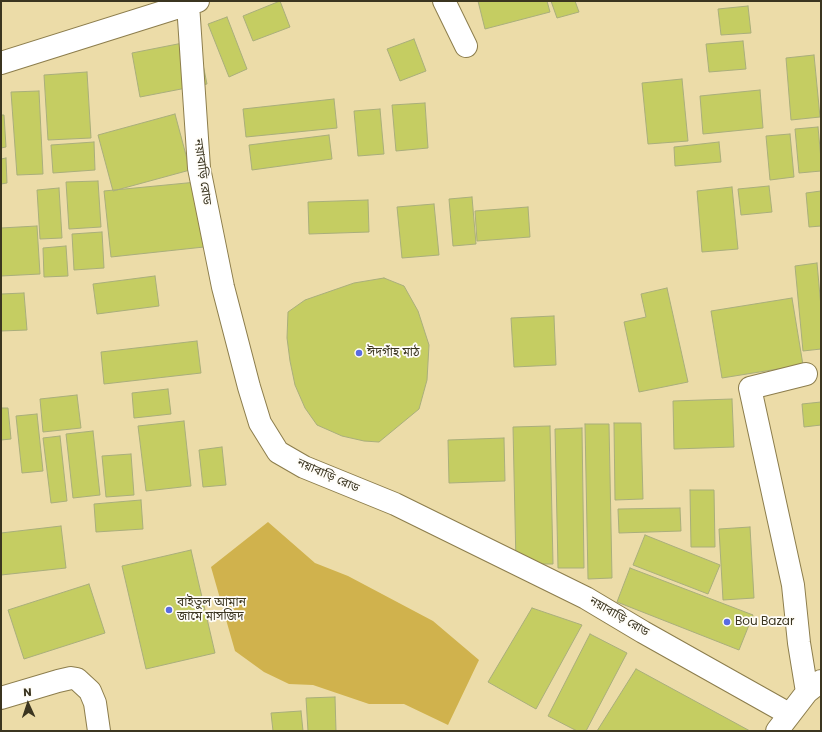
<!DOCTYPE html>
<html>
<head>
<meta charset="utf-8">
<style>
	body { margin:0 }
	#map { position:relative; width:822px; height:732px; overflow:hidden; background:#ecdca8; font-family:Poppins,sans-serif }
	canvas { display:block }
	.frame { position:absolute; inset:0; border:2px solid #3b3520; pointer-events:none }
	.north { position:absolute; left:8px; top:684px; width:40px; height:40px; -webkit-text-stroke:3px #fffdf8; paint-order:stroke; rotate:357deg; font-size:11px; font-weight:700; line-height:16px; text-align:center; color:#3b3520 }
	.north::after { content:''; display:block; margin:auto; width:14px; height:18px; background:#3b3520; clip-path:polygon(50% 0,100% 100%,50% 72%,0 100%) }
</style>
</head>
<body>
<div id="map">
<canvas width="822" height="732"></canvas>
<div class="frame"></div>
<div class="north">N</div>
</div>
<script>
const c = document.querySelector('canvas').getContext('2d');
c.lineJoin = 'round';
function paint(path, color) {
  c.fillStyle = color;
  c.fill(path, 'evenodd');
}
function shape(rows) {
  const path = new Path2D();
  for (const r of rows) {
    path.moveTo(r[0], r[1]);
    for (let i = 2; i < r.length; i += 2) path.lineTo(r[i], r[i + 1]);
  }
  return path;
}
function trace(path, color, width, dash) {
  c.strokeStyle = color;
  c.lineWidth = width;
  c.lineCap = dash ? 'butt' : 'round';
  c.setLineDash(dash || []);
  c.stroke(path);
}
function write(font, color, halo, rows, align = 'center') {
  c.font = font + ' Poppins,"Noto Sans Bengali",sans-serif';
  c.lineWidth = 3.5;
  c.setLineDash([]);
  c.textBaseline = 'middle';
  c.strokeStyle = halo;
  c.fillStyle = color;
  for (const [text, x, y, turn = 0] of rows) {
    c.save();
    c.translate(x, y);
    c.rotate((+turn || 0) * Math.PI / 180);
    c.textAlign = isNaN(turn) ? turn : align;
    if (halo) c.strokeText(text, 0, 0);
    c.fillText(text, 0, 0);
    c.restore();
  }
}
paint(shape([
	[268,522,315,563,348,576,433,621,479,660,448,725,404,704,369,704,313,685,289,684,264,672,235,651,211,567]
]), '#d0b24d');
const building = shape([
	[280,1,290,27,253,41,243,16,280,1],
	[478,1,547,1,550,12,485,29,478,1],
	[551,1,575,1,579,12,557,18,551,1],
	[748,6,751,33,721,35,718,9,748,6],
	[227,17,247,69,229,77,208,24,227,17],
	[414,39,426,71,400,81,387,49,414,39],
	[198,40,207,84,140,97,132,53,198,40],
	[743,41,746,69,709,72,706,44,743,41],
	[814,55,820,117,791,120,786,58,814,55],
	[87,72,91,138,48,140,44,75,87,72],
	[682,79,688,141,648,144,642,83,682,79],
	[760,90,763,128,703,134,700,96,760,90],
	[39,91,43,174,17,175,11,92,39,91],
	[334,99,337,128,246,137,243,109,334,99],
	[425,103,428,148,396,151,392,105,425,103],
	[380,109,384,154,358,156,354,111,380,109],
	[175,114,190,170,113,191,98,135,175,114],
	[1,115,4,115,6,147,1,148,1,115],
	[818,127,821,159,821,171,799,173,795,129,818,127],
	[790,134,794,177,770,180,766,136,790,134],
	[329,135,332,159,252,170,249,145,329,135],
	[94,142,95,170,53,173,51,145,94,142],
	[719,142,721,162,675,166,674,147,719,142],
	[6,158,7,183,1,184,1,159,6,158],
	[98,181,101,227,69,229,66,182,98,181],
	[197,182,204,247,111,257,104,191,197,182],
	[769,186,772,212,741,215,738,189,769,186],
	[732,187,738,249,702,252,697,191,732,187],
	[59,188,62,238,40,239,37,190,59,188],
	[821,191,821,226,809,227,806,193,821,191],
	[472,197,476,244,453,246,449,199,472,197],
	[368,200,369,232,309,234,308,202,368,200],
	[434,204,439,255,402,258,397,207,434,204],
	[528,207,530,237,477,241,475,211,528,207],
	[37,226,40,274,1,276,1,228,37,226],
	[102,232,104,268,74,270,72,234,102,232],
	[66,246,68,276,44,277,43,248,66,246],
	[817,263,821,307,821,349,803,351,795,266,817,263],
	[155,276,159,306,97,314,93,284,155,276],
	[384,278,404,286,418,311,429,345,427,380,419,409,379,442,364,441,342,436,317,425,305,408,295,385,290,361,287,338,288,312,305,300,354,283,384,278],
	[667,288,688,382,639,392,624,322,646,317,641,294,667,288],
	[24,293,27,330,1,331,1,294,24,293],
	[792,298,803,365,722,378,711,311,792,298],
	[554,316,556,365,514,367,511,318,554,316],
	[197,341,201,373,104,384,101,352,197,341],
	[168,389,171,414,134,418,132,393,168,389],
	[77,395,81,428,43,432,40,399,77,395],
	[732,399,734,447,674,449,673,401,732,399],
	[821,402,821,425,804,427,802,404,821,402],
	[1,408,8,408,11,439,1,440,1,408],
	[37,414,43,471,22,473,16,416,37,414],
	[184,421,191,486,146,491,138,426,184,421],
	[614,423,641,423,643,499,615,500,614,423],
	[585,424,609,424,612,578,588,579,585,424],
	[550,426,553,564,516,564,513,427,550,426],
	[582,428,584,568,558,568,555,429,582,428],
	[93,431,100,495,73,498,66,434,93,431],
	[60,436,67,501,51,503,43,438,60,436],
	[504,438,505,481,449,483,448,440,504,438],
	[222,447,226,485,203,487,199,450,222,447],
	[131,454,134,495,106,497,102,456,131,454],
	[690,490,714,490,715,547,691,547,690,490],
	[141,500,143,529,96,532,94,504,141,500],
	[680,508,681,531,619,533,618,509,680,508],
	[61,526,66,568,1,575,1,533,61,526],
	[750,527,754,598,723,600,719,529,750,527],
	[645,535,720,565,708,594,633,565,645,535],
	[191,550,215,653,146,669,122,566,191,550],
	[630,568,753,615,739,650,617,602,630,568],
	[89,584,105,633,24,659,8,610,89,584],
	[532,608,582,625,536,709,488,682,532,608],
	[590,634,627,653,586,731,577,731,548,716,590,634],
	[636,669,750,731,597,731,636,669],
	[335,697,336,731,308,731,306,698,335,697],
	[301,711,303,731,273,731,271,713,301,711]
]);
paint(building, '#c5cd62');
trace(building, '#a9ae7b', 1);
const minor = shape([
	[186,1,188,4,199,168,223,287,249,387,260,423,278,452,304,467,395,504,586,598,643,632,789,714],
	[444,1,466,46],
	[1,63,198,1],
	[806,374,750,388,793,585,799,643,807,692],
	[1,698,58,681,71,678,77,679,90,691,95,703,99,731],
	[777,731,807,692,821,681]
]);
trace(minor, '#8c7d4c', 24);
trace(minor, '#fff', 22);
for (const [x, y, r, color] of [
	[359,353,4,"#596be2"],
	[169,610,4,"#596be2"],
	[727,622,4,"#596be2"]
]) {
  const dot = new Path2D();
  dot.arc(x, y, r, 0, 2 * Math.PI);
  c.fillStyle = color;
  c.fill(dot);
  trace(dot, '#fffdf8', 1.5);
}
write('12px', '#3b3520', '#fffdf8', [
	["নয়াবাড়ি রোড",202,172,82],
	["নয়াবাড়ি রোড",328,476,24],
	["নয়াবাড়ি রোড",619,617,30]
]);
write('12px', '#3b3520', '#fffdf8', [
	["ঈদগাঁহ মাঠ",367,353],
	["বাইতুল আমান",177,603],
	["জামে মাসজিদ",177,617],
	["Bou Bazar",735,622]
], 'left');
</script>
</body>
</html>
